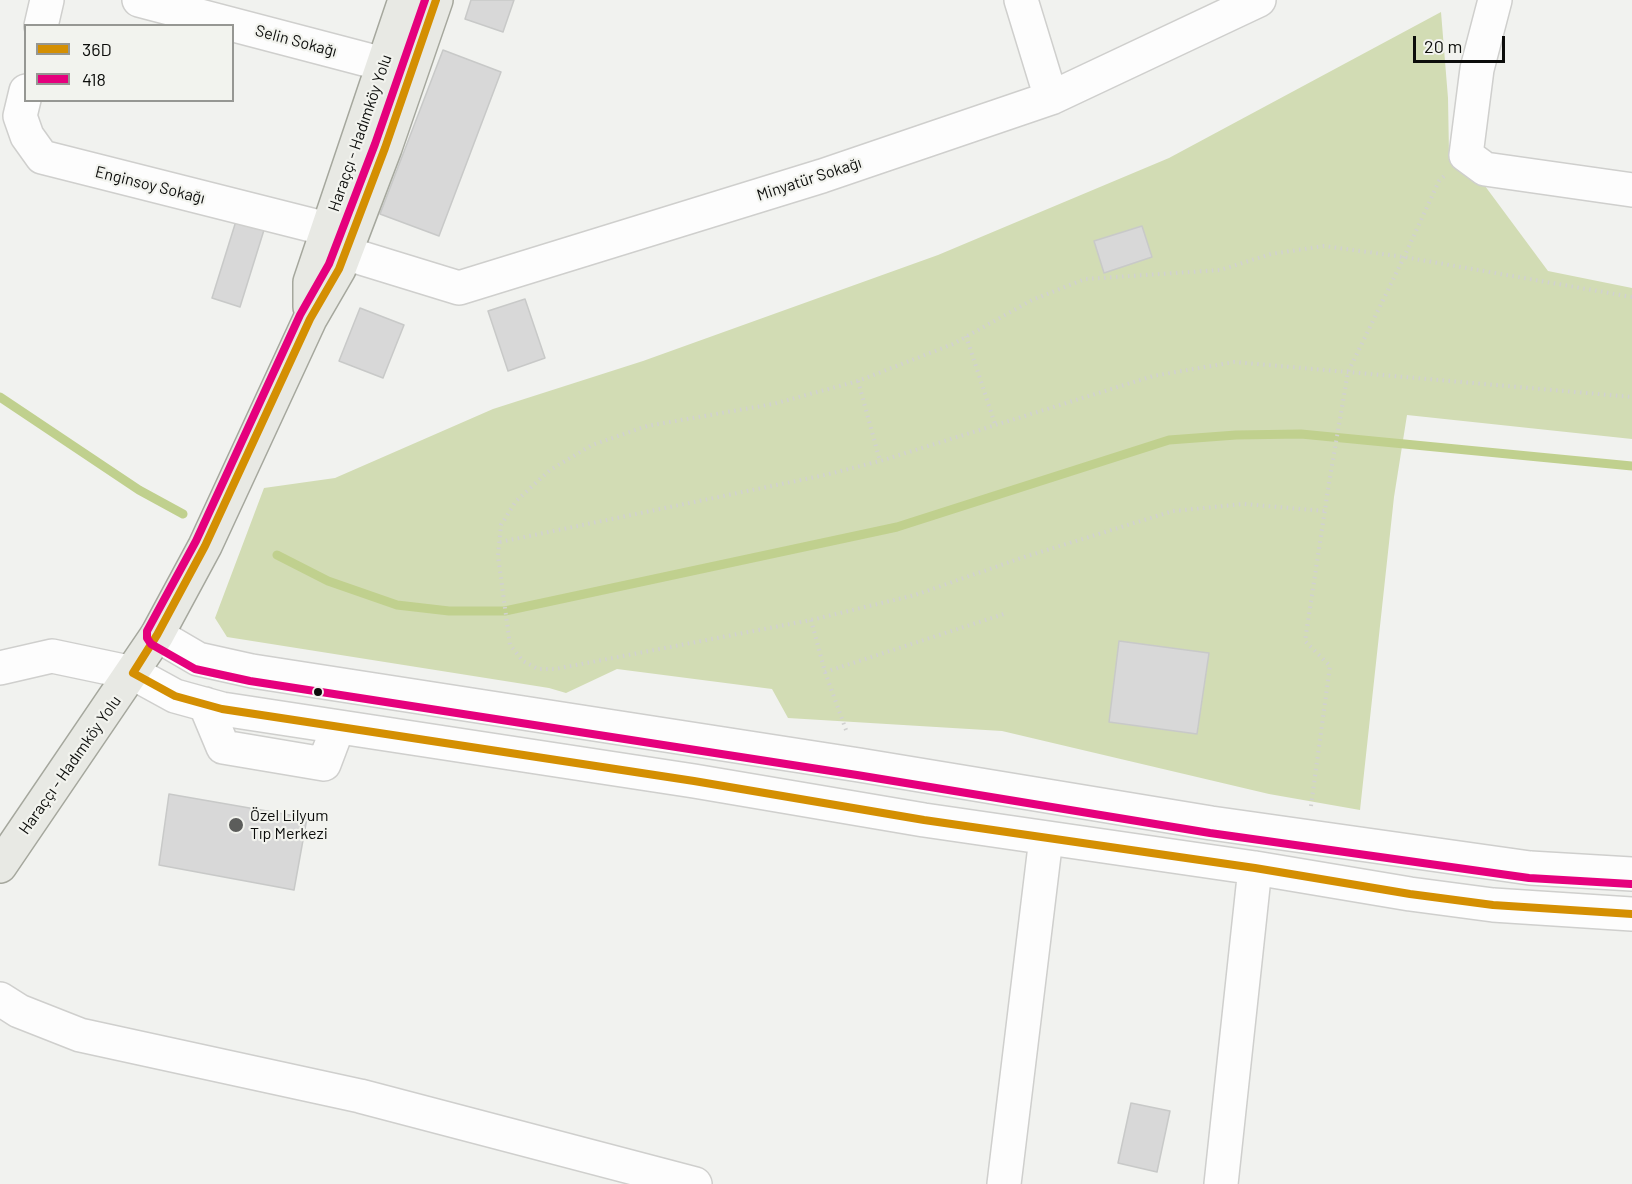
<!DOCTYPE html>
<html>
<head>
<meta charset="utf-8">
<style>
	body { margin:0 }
	#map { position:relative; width:1632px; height:1184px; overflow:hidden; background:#f1f2ef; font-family:Barlow,sans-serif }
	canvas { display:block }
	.legend { position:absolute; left:24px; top:24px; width:210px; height:78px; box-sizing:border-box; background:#f2f3ee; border:2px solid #969793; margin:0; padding:8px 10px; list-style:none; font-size:18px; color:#0c0d0b }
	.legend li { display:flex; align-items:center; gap:12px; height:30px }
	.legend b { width:30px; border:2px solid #969793 }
	.scale { position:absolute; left:1413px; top:36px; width:92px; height:27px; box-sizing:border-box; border:3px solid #0c0d0b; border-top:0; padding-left:8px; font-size:18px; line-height:21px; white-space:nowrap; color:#0c0d0b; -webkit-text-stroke:4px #f2f3ee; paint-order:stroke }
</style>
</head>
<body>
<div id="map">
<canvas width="1632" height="1184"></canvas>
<ul class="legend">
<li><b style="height:8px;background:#d48f02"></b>36D</li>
<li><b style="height:8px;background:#e5007d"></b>418</li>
</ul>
<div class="scale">20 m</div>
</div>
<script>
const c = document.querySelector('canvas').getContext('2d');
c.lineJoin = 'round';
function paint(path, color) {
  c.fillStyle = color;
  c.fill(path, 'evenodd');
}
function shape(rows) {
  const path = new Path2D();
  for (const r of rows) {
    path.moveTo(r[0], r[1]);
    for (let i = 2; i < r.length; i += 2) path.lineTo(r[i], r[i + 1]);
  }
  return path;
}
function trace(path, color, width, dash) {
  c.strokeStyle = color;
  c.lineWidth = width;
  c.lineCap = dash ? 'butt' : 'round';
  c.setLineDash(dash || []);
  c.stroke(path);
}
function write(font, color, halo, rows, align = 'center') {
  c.font = font + ' Barlow,sans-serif';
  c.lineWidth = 4.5;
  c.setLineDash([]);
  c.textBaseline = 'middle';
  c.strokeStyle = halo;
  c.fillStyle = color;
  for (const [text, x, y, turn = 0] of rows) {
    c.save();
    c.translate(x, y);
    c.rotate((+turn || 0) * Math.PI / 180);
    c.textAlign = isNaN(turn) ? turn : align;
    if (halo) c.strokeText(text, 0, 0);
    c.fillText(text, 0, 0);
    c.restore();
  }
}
paint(shape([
	[1441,12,1448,98,1449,154,1485,186,1548,271,1632,288,1632,439,1407,415,1394,497,1360,810,1269,794,1002,731,788,718,772,689,617,669,566,693,549,688,227,637,215,618,264,488,335,478,493,409,643,361,938,255,1169,158]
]), '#d2dcb4');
trace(shape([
	[0,397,139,490,183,514],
	[277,555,328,581,397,605,449,611,505,611,897,527,1169,440,1236,435,1301,434,1632,466]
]), '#c0d08e', 9);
const building = shape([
	[471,0,514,0,503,32,465,19,471,0],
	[443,50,501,72,439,236,380,214,443,50],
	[236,221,264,230,240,307,212,298,236,221],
	[1142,226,1152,257,1104,273,1094,241,1142,226],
	[525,299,545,358,508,371,488,311,525,299],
	[360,308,404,325,383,378,339,361,360,308],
	[1119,641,1209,653,1197,734,1109,722,1119,641],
	[169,794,307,818,294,890,159,865,169,794],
	[1131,1103,1170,1111,1157,1172,1118,1163,1131,1103]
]);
paint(building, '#d8d8d8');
trace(building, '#c8c9c8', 1.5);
const minor = shape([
	[139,0,383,64],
	[1021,0,1051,98],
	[1495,0,1477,69,1466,155,1485,169,1632,190],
	[41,26,47,0],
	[26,91,20,116,27,136,42,157,327,229],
	[345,253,459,288,822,176,1051,98,1259,0],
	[157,635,198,659,252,671,859,765,1211,823,1530,868,1632,874],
	[0,668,52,656,133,673,175,696,222,709,694,781,924,820,1255,868,1410,894,1493,905,1632,914],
	[205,704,223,747,324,764,338,727],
	[0,999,19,1011,80,1035,360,1096,695,1184],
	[1004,1184,1046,838],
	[1221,1184,1255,868]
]);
const major = shape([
	[310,307,310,282,405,0],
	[0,866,157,635,205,546,310,319,339,269,385,148,436,0]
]);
trace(minor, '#cfcfcd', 36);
trace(major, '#a5a79d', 36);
trace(shape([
	[966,336,995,424],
	[858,381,880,461],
	[1324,511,1244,504,1173,511,1021,558,915,595,811,620,555,669,538,669,523,661,510,645,498,556,501,525,516,501,550,470,592,445,647,426,773,404,858,381,953,344,1032,300,1085,279,1220,270,1271,254,1324,246,1404,257,1632,297],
	[500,542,825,475,880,461,1153,376,1234,362,1632,397],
	[811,620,825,672,846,730],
	[825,672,1007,613],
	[1311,806,1330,666,1305,641,1329,483,1348,372,1404,257,1439,181,1444,176]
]), '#d1d1d0', 4, [1.5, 4.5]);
trace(minor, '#fdfdfd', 33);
trace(major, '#e8e9e4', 33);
trace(shape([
	[436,0,385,148,339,269,310,319,205,546,157,635,133,673,175,696,222,709,694,781,924,820,1255,868,1410,894,1493,905,1632,914]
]), '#d48f02', 8);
trace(shape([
	[425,0,375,144,329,264,300,315,196,541,147,631,147,638,151,644,195,669,250,681,857,775,1210,833,1529,878,1631,884]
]), '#e5007d', 8);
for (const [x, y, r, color] of [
	[318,692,5,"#0c0d0b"],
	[236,825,8,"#5c5d5b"]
]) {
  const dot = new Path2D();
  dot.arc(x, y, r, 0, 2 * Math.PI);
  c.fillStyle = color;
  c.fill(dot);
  trace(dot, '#f2f3ee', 2);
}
write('16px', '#0c0d0b', '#f2f3ee', [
	["Selin Sokağı",296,41,15],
	["Haraççı - Hadımköy Yolu",360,133,-71],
	["Minyatür Sokağı",809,179,-18],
	["Enginsoy Sokağı",150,185,14],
	["Haraççı - Hadımköy Yolu",70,765,-55]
]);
write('16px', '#0c0d0b', '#f2f3ee', [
	["Özel Lilyum",250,816],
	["Tıp Merkezi",250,834]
], 'left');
</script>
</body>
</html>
